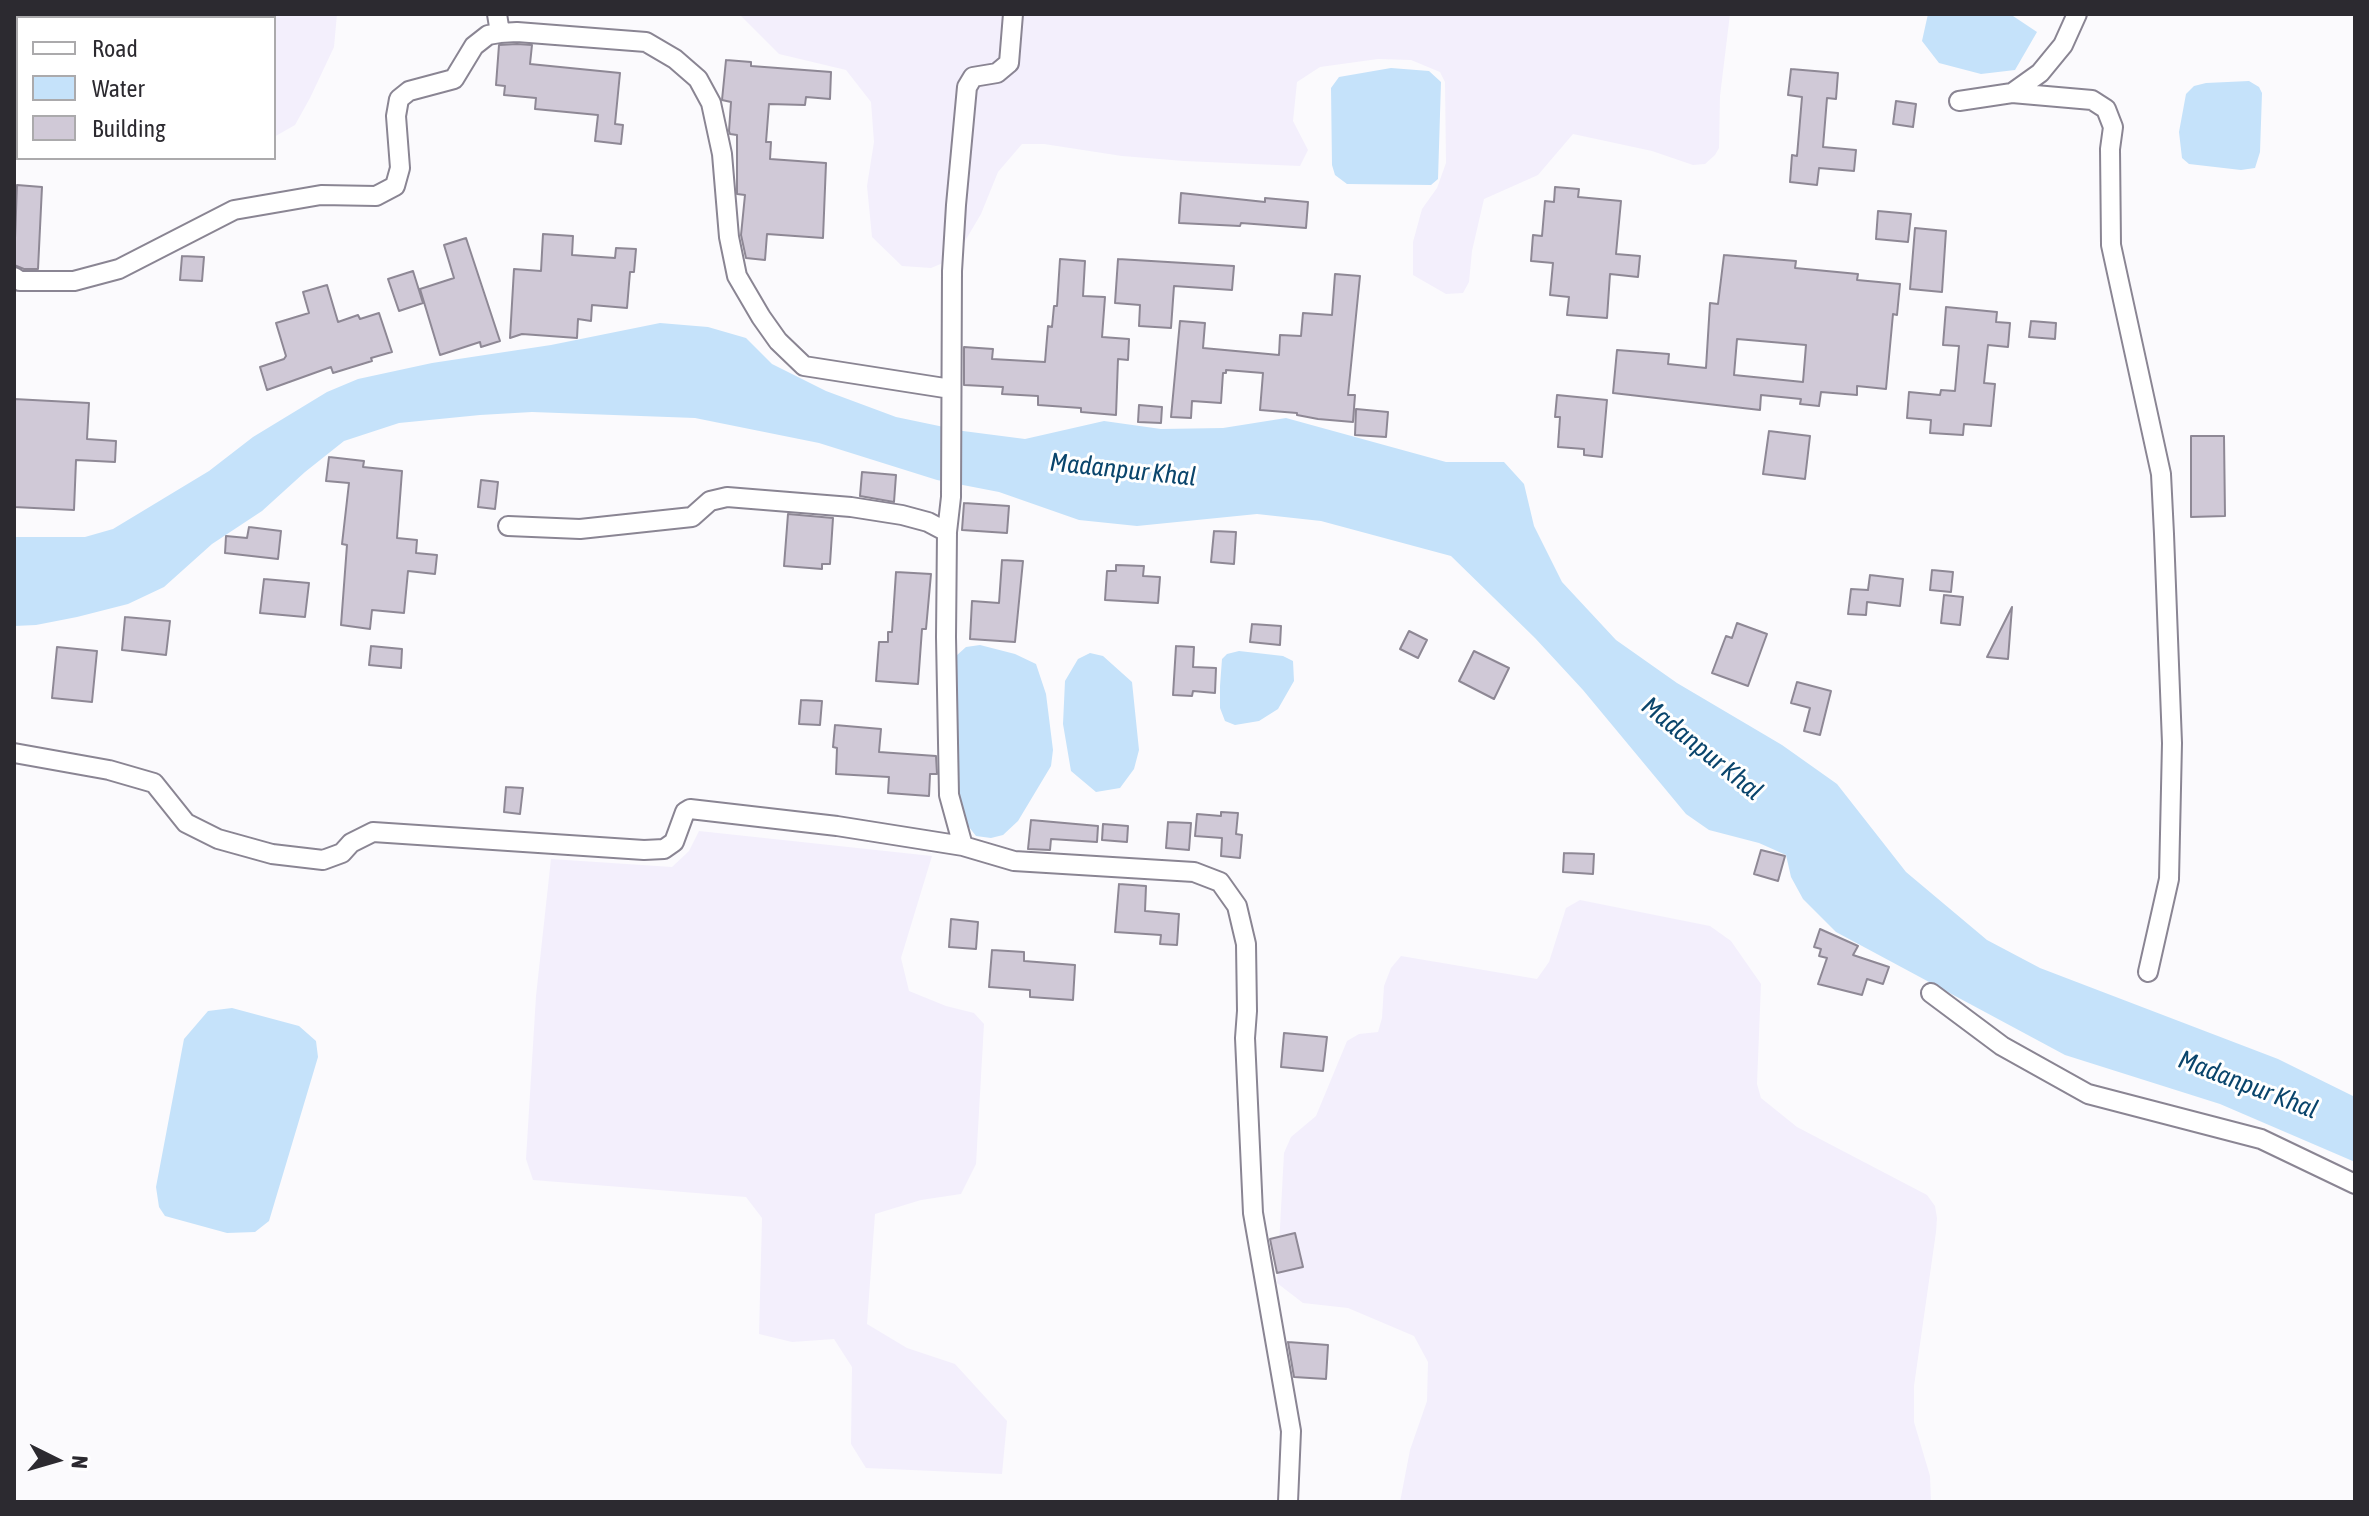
<!DOCTYPE html>
<html>
<head>
<meta charset="utf-8">
<style>
	body { margin:0 }
	#map { position:relative; width:2369px; height:1516px; overflow:hidden; background:#fbfafd; font-family:"Asap Condensed",sans-serif }
	canvas { display:block }
	.frame { position:absolute; inset:0; border:16px solid #2c2a30; pointer-events:none }
	.legend { position:absolute; left:16px; top:16px; width:260px; height:144px; box-sizing:border-box; background:#fff; border:2px solid #abaaac; margin:0; padding:10px 14px; list-style:none; font-size:24px; color:#2c2a30 }
	.legend li { display:flex; align-items:center; gap:16px; height:40px }
	.legend b { width:40px; border:2px solid #abaaac }
	.north { position:absolute; left:16px; top:1420px; width:80px; height:80px; -webkit-text-stroke:6px #fff; paint-order:stroke; rotate:95deg; font-size:22px; font-weight:700; line-height:32px; text-align:center; color:#2c2a30 }
	.north::after { content:''; display:block; margin:auto; width:28px; height:36px; background:#2c2a30; clip-path:polygon(50% 0,100% 100%,50% 72%,0 100%) }
</style>
</head>
<body>
<div id="map">
<canvas width="2369" height="1516"></canvas>
<div class="frame"></div>
<ul class="legend">
<li><b style="height:10px;background:#fff"></b>Road</li>
<li><b style="height:22px;background:#c5e2fa"></b>Water</li>
<li><b style="height:22px;background:#d0c9d7"></b>Building</li>
</ul>
<div class="north">N</div>
</div>
<script>
const c = document.querySelector('canvas').getContext('2d');
c.lineJoin = 'round';
function paint(path, color) {
  c.fillStyle = color;
  c.fill(path, 'evenodd');
}
function shape(rows) {
  const path = new Path2D();
  for (const r of rows) {
    path.moveTo(r[0], r[1]);
    for (let i = 2; i < r.length; i += 2) path.lineTo(r[i], r[i + 1]);
  }
  return path;
}
function trace(path, color, width, dash) {
  c.strokeStyle = color;
  c.lineWidth = width;
  c.lineCap = dash ? 'butt' : 'round';
  c.setLineDash(dash || []);
  c.stroke(path);
}
function write(font, color, halo, rows, align = 'center') {
  c.font = font + ' "Asap Condensed",sans-serif';
  c.lineWidth = 6;
  c.setLineDash([]);
  c.textBaseline = 'middle';
  c.strokeStyle = halo;
  c.fillStyle = color;
  for (const [text, x, y, turn = 0] of rows) {
    c.save();
    c.translate(x, y);
    c.rotate((+turn || 0) * Math.PI / 180);
    c.textAlign = isNaN(turn) ? turn : align;
    if (halo) c.strokeText(text, 0, 0);
    c.fillText(text, 0, 0);
    c.restore();
  }
}
paint(shape([
	[14,14,337,14,334,47,310,98,295,125,274,137,274,18,18,18,18,119,14,120],
	[739,14,1730,14,1720,96,1719,148,1715,155,1705,164,1693,165,1652,151,1573,134,1538,175,1484,199,1472,251,1469,282,1463,293,1446,294,1413,275,1413,242,1422,209,1437,188,1446,163,1445,82,1440,72,1411,60,1378,59,1320,67,1297,82,1293,121,1308,150,1300,166,1184,161,1122,156,1044,144,1022,144,998,172,981,214,955,258,931,268,902,266,872,237,867,186,874,142,871,102,846,70,779,54],
	[699,831,932,856,901,958,909,991,946,1006,974,1013,984,1024,976,1164,961,1194,921,1200,875,1214,867,1324,907,1348,955,1364,1007,1421,1002,1474,866,1468,851,1444,852,1367,834,1339,792,1342,759,1334,762,1218,746,1197,533,1180,526,1159,536,996,551,859,672,867,689,851],
	[1580,900,1710,926,1731,941,1761,984,1757,1084,1761,1098,1797,1127,1927,1195,1935,1206,1937,1218,1936,1232,1914,1386,1914,1422,1930,1476,1931,1502,1400,1502,1410,1450,1427,1401,1428,1362,1414,1336,1348,1308,1303,1303,1277,1283,1284,1153,1291,1137,1316,1116,1347,1041,1359,1034,1378,1032,1382,1018,1384,986,1391,968,1401,956,1537,979,1549,962,1566,908]
]), '#f3effc');
paint(shape([
	[1928,14,2010,14,2037,32,2015,70,1981,74,1939,63,1922,41],
	[1391,68,1429,71,1441,82,1438,179,1431,185,1347,184,1335,175,1332,165,1331,88,1339,77],
	[2249,81,2259,87,2262,93,2260,152,2255,168,2241,170,2189,164,2182,158,2179,132,2186,94,2194,86,2206,83],
	[660,323,708,327,746,338,772,364,826,391,896,417,963,431,1025,439,1104,421,1161,429,1223,428,1286,418,1446,462,1504,462,1524,484,1534,526,1562,582,1616,640,1677,683,1782,745,1837,784,1906,872,1987,940,2040,968,2278,1059,2355,1097,2355,1162,2220,1104,2065,1055,1836,932,1803,899,1791,877,1786,855,1759,843,1709,830,1686,814,1583,690,1535,638,1451,556,1321,521,1257,514,1137,526,1079,520,999,492,937,480,819,443,695,418,532,412,480,415,399,423,344,441,305,472,262,511,212,544,164,587,128,604,77,617,36,625,14,626,14,537,85,537,113,529,209,471,253,437,327,392,358,379,432,363,551,345],
	[980,645,1015,654,1036,664,1046,694,1053,750,1051,766,1018,821,1003,835,991,838,976,836,958,813,956,656,966,647],
	[1239,651,1283,656,1293,661,1294,681,1278,709,1259,721,1235,725,1225,721,1220,708,1220,686,1222,659,1227,654],
	[1090,653,1103,656,1132,682,1139,750,1134,769,1120,788,1096,792,1071,771,1063,724,1065,681,1078,659],
	[232,1008,299,1026,316,1041,318,1057,269,1221,255,1232,227,1233,165,1216,159,1207,156,1187,184,1039,208,1011]
]), '#c5e2fa');
const building = shape([
	[517,44,532,45,530,64,620,73,615,124,623,125,621,144,595,141,598,115,535,109,536,98,504,95,505,86,496,85,499,45,517,44],
	[726,60,751,62,751,66,831,72,830,99,806,97,805,105,769,104,766,142,771,142,770,159,826,163,823,238,767,234,765,260,746,258,741,235,745,195,737,194,737,135,730,134,729,131,731,102,722,100,726,60],
	[1791,69,1838,73,1836,99,1827,98,1823,147,1856,150,1854,171,1819,168,1817,185,1790,182,1792,155,1797,156,1802,97,1788,95,1791,69],
	[1896,101,1916,104,1913,127,1893,124,1896,101],
	[17,185,42,187,38,269,24,269,14,265,17,185],
	[1555,187,1579,189,1578,197,1621,201,1616,254,1640,256,1638,277,1610,274,1607,318,1567,315,1569,297,1550,295,1553,263,1531,261,1533,235,1542,236,1545,201,1554,202,1555,187],
	[1181,193,1265,202,1265,198,1308,202,1306,228,1241,223,1240,226,1179,223,1181,193],
	[1878,211,1911,214,1908,242,1876,239,1878,211],
	[1915,228,1946,231,1942,292,1910,289,1915,228],
	[543,234,573,236,572,255,615,258,616,248,636,249,634,272,630,272,627,308,592,305,591,321,578,319,577,338,522,334,510,338,514,269,541,271,543,234],
	[466,238,500,341,481,347,480,342,440,355,420,289,454,278,444,245,466,238],
	[1724,255,1796,261,1795,268,1858,274,1857,280,1900,284,1897,315,1893,314,1886,389,1857,386,1857,395,1821,392,1819,406,1800,404,1801,399,1761,395,1760,410,1613,393,1617,350,1669,354,1668,364,1706,368,1710,303,1718,304,1724,255],
	[1737,339,1806,345,1803,382,1734,375,1737,339],
	[182,256,204,257,202,281,180,280,182,256],
	[1060,259,1085,261,1083,296,1105,297,1102,337,1129,339,1128,360,1118,359,1116,415,1081,412,1081,408,1038,405,1038,396,1002,394,1003,387,964,385,964,347,993,349,992,359,1045,362,1048,326,1052,327,1054,306,1057,306,1060,259],
	[1118,259,1234,266,1232,290,1174,286,1171,328,1139,326,1140,305,1115,303,1118,259],
	[413,271,423,303,399,311,388,279,413,271],
	[1335,274,1360,276,1348,395,1355,395,1353,422,1318,419,1297,415,1297,413,1260,410,1263,373,1226,370,1226,373,1223,373,1221,403,1192,401,1191,418,1171,417,1180,321,1205,323,1203,348,1279,355,1280,335,1301,336,1303,313,1332,315,1335,274],
	[327,285,338,322,358,315,360,319,379,313,392,352,371,358,372,361,333,373,331,367,267,390,260,367,284,359,286,356,276,323,309,313,303,292,327,285],
	[1946,307,1997,312,1996,322,2010,323,2008,347,1988,345,1984,383,1995,384,1991,426,1964,424,1963,435,1930,433,1931,420,1907,418,1909,392,1940,395,1941,390,1955,391,1959,346,1943,345,1946,307],
	[2031,321,2056,323,2055,339,2029,337,2031,321],
	[1557,395,1607,400,1602,457,1584,455,1584,449,1558,447,1560,417,1555,417,1557,395],
	[14,399,89,403,87,439,116,441,115,462,76,460,74,510,14,507,14,399],
	[1139,405,1162,407,1161,423,1138,422,1139,405],
	[1356,409,1388,412,1386,437,1355,435,1356,409],
	[1769,431,1810,436,1805,479,1763,474,1769,431],
	[2191,436,2224,436,2225,516,2191,517,2191,436],
	[329,457,364,461,363,467,402,471,397,538,417,540,416,553,437,555,435,574,408,571,404,613,372,610,370,629,341,625,347,545,342,544,349,483,326,481,329,457],
	[862,472,896,475,894,502,860,496,862,472],
	[481,480,498,482,495,509,478,507,481,480],
	[964,503,1009,506,1007,533,962,530,964,503],
	[788,514,833,518,830,564,822,564,822,569,784,566,788,514],
	[249,527,281,531,278,559,225,553,226,536,247,538,249,527],
	[1214,531,1236,532,1234,564,1211,562,1214,531],
	[1002,560,1023,561,1015,642,970,639,972,601,999,603,1002,560],
	[1116,565,1144,566,1143,576,1160,577,1158,603,1105,600,1107,571,1116,571,1116,565],
	[1932,570,1953,572,1951,592,1930,590,1932,570],
	[896,572,931,574,926,629,922,629,918,684,876,681,879,642,888,642,888,632,892,632,896,572],
	[1870,575,1903,579,1900,606,1867,602,1866,615,1848,614,1851,589,1868,590,1870,575],
	[264,579,309,583,305,617,260,613,264,579],
	[1944,595,1963,597,1960,625,1941,623,1944,595],
	[2012,607,2008,659,1987,657,2012,607],
	[125,617,170,621,166,655,122,650,125,617],
	[1737,623,1767,634,1748,686,1712,673,1726,636,1732,638,1737,623],
	[1252,624,1281,626,1280,645,1250,642,1252,624],
	[1409,631,1427,640,1418,658,1400,649,1409,631],
	[371,646,402,649,401,668,369,665,371,646],
	[1176,646,1194,647,1193,667,1216,668,1215,693,1193,691,1192,696,1173,695,1176,646],
	[57,647,97,651,92,702,52,698,57,647],
	[1474,651,1509,668,1494,699,1459,681,1474,651],
	[1797,682,1831,691,1820,735,1804,731,1810,708,1791,703,1797,682],
	[801,700,822,701,820,725,799,724,801,700],
	[835,725,881,729,879,752,936,756,937,774,930,774,929,796,888,793,889,777,836,774,837,748,833,747,835,725],
	[506,787,523,788,520,814,504,812,506,787],
	[1221,812,1238,813,1236,834,1242,835,1240,858,1221,856,1222,838,1195,836,1197,814,1221,816,1221,812],
	[1031,820,1098,826,1097,842,1051,839,1050,850,1028,849,1031,820],
	[1168,822,1191,823,1189,850,1166,848,1168,822],
	[1103,824,1128,826,1127,842,1102,840,1103,824],
	[1761,850,1785,856,1778,881,1754,874,1761,850],
	[1564,853,1594,854,1593,874,1563,872,1564,853],
	[1119,884,1146,886,1145,911,1179,914,1177,945,1160,944,1161,935,1115,932,1119,884],
	[951,919,978,922,976,949,949,947,951,919],
	[1820,929,1858,946,1853,955,1889,967,1883,984,1867,979,1862,995,1818,984,1827,958,1819,956,1821,949,1814,947,1820,929],
	[992,950,1024,952,1024,961,1075,965,1073,1000,1030,997,1030,990,989,987,992,950],
	[1284,1033,1327,1037,1323,1071,1281,1067,1284,1033],
	[1295,1233,1303,1267,1277,1273,1270,1239,1295,1233],
	[1288,1342,1328,1345,1326,1379,1294,1377,1288,1342]
]);
paint(building, '#d0c9d7');
trace(building, '#8e8895', 2);
const minor = shape([
	[500,33,517,32,646,42,675,59,698,79,711,103,722,154,729,237,737,276,761,317,778,341,804,366,951,389],
	[2012,93,2040,73,2063,45,2077,14],
	[1959,101,2012,93,2092,100,2106,109,2113,127,2110,149,2111,245,2161,474,2164,534,2172,743,2169,879,2148,972],
	[14,277,20,281,74,281,119,269,234,210,321,195,376,196,395,186,400,168,396,116,399,99,409,91,454,79,474,46,488,35,500,33,497,14],
	[508,526,580,529,692,517,710,501,727,497,851,507,902,515,928,522,947,532],
	[14,753,109,770,154,783,186,823,218,839,272,854,323,860,342,853,351,843,373,832,644,850,664,849,674,842,685,812,690,809,837,826,963,846,949,795,946,637,947,532,951,497,952,271,956,205,967,87,973,77,997,73,1009,63,1013,14],
	[963,846,1014,861,1194,872,1220,882,1237,906,1246,944,1247,1011,1245,1038,1253,1213,1291,1431,1288,1502],
	[1931,993,2002,1046,2088,1094,2261,1139,2355,1184]
]);
trace(minor, '#8a8593', 22);
trace(minor, '#fff', 18);
write('italic 26px', '#0a456c', '#fff', [
	["Madanpur Khal",1123,470,6],
	["Madanpur Khal",1702,749,39],
	["Madanpur Khal",2248,1085,21]
]);
</script>
</body>
</html>
